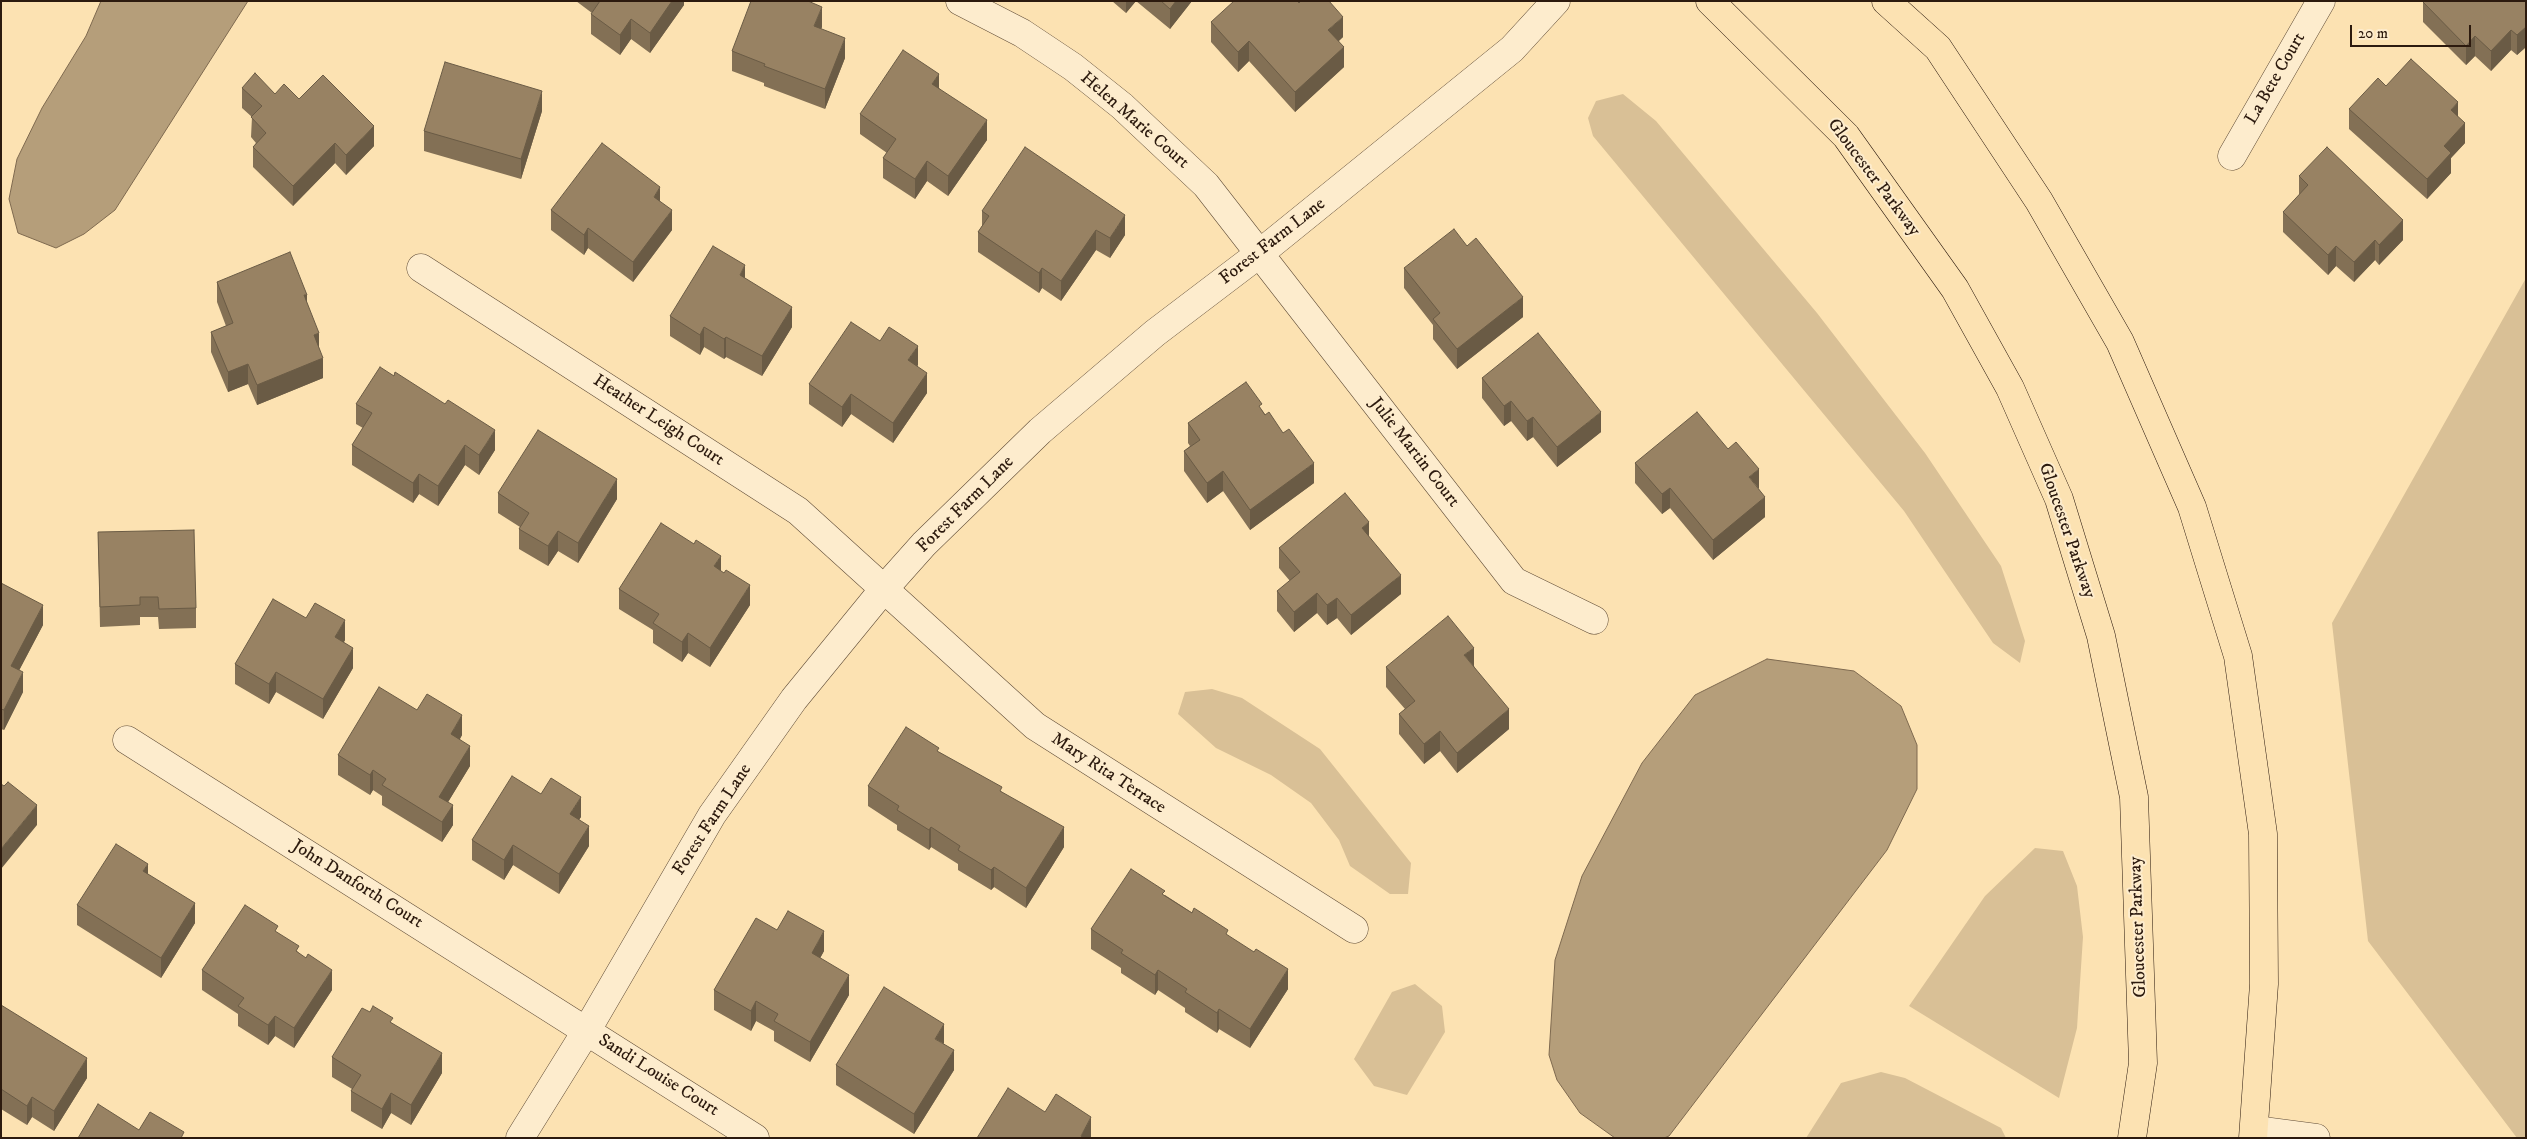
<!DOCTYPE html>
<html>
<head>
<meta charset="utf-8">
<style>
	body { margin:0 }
	#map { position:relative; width:2527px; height:1139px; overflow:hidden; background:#fce2b2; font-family:"IM FELL DW Pica",serif }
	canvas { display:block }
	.frame { position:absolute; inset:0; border:2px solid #2c1a0e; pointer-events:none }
	.scale { position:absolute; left:2350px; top:25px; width:121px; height:22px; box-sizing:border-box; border:2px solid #2c1a0e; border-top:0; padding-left:6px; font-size:15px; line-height:18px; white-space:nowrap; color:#2c1a0e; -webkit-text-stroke:4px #fdeccd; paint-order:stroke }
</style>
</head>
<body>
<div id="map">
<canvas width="2527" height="1139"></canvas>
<div class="frame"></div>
<div class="scale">20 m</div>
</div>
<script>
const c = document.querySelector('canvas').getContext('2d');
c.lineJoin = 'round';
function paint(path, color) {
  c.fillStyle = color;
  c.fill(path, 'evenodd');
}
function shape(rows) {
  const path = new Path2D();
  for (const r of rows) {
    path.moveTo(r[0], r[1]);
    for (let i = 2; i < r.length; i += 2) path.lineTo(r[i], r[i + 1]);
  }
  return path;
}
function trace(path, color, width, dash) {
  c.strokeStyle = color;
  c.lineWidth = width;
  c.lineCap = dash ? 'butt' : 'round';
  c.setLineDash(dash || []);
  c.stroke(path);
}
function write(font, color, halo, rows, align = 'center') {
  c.font = font + ' "IM FELL DW Pica",serif';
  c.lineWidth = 4;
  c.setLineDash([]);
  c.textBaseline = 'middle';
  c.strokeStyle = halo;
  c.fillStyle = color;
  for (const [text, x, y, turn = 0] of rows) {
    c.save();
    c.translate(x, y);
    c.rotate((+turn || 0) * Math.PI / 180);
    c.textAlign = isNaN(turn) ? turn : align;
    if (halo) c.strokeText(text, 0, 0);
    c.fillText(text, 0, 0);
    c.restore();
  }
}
paint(shape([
	[1623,94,1656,121,1817,313,1925,453,2001,566,2025,641,2020,663,1993,643,1904,511,1593,136,1588,118,1596,101],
	[2526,278,2526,1138,2517,1138,2368,941,2332,623],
	[1212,689,1242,698,1320,749,1411,863,1408,894,1390,894,1350,866,1339,840,1311,803,1271,775,1216,748,1178,714,1185,692],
	[2035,848,2063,851,2077,886,2083,937,2077,1028,2059,1098,1909,1006,1985,896],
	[1415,984,1442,1006,1445,1032,1407,1095,1374,1086,1354,1059,1392,992],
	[1881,1072,1905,1078,2001,1128,2006,1138,1806,1138,1841,1083]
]), '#d9c096');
const water = shape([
	[101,1,248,1,115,210,84,234,56,248,18,233,9,199,17,159,42,108,86,36,101,1],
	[1767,659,1854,671,1901,706,1917,745,1917,789,1887,850,1669,1136,1664,1138,1615,1138,1580,1113,1557,1080,1549,1055,1555,960,1582,876,1642,763,1695,695,1767,659]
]);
paint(water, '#b59e7a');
trace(water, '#7e694f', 1);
const minor = shape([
	[960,1,1022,33,1073,67,1122,106,1206,185,1514,581,1594,620],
	[2232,156,2321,1],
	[421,268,798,511,1035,726,1354,929],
	[127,740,755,1138],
	[2255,1130,2316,1138],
	[520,1138,587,1030,712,815,794,699,883,590,924,544,1040,431,1155,333,1259,254,1512,49,1556,1]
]);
const major = shape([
	[1710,1,1846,136,1955,289,2010,388,2059,499,2101,636,2134,797,2143,1063,2132,1138],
	[1886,1,1938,48,2039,201,2120,342,2192,507,2238,656,2263,834,2264,984,2253,1138]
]);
trace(minor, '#604c37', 29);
trace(major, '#2c1a0e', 29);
trace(minor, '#fdeccd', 28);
trace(major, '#fce2b2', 28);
paint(shape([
	[576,1,684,1,684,5,650,53,631,39,620,55,591,34,591,14,592,13],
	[1112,1,1136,1,1126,13],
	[1136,1,1192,1,1170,29],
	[2526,1,2526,47,2517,55,2511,50,2491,71,2475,56,2466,65,2423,22,2423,2],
	[1299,3,1343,37,1339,41,1344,67,1295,112,1249,61,1238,72,1211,42,1211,22],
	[822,27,821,29,845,58,825,109,764,86,764,83,732,71,732,51],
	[2386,86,2458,117,2465,143,2451,158,2451,173,2427,199,2349,129,2349,109],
	[242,88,275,94,299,99,374,146,346,175,335,163,293,206,253,167,253,147,256,143,251,137,252,117,242,108],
	[939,88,987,140,948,196,927,181,915,199,883,178,883,158,887,153,860,134,860,114],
	[542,111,521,179,424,151,424,131],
	[2299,176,2403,240,2379,265,2375,260,2354,282,2336,266,2328,275,2283,232,2283,212,2299,195],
	[660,202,672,230,633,282,588,248,584,255,551,230,551,210],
	[982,211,1125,235,1110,258,1096,250,1061,301,1042,288,1039,293,978,252,978,232,982,226],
	[1467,246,1523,317,1457,369,1433,339,1433,325,1404,288,1404,268],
	[745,278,792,327,762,376,726,357,724,359,704,347,700,355,670,336,670,316],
	[217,282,307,303,319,348,323,378,257,405,248,384,228,392,211,352,211,332,226,326,217,302],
	[880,341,918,365,917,366,927,393,893,443,851,414,842,427,809,404,809,384],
	[1482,378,1601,432,1557,467,1533,437,1527,441,1511,421,1504,426,1482,398],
	[356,404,495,450,479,475,465,465,438,506,419,494,413,503,352,465,352,445,363,428,356,424],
	[1262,410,1314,483,1250,530,1223,491,1207,503,1184,471,1184,451,1190,446,1188,443,1188,423],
	[1635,463,1759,489,1765,517,1713,560,1670,508,1662,514,1635,483],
	[498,493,617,499,578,563,558,551,548,566,519,549,519,529,520,527,498,513],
	[98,532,196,608,196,628,159,629,158,617,140,617,140,625,100,627],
	[1369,537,1401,594,1351,635,1337,618,1327,625,1317,613,1294,632,1277,611,1277,591,1290,581,1279,568,1279,548],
	[721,571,750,605,710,667,688,653,682,662,653,643,653,630,619,609,619,589],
	[1,583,43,625,19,670,23,692,4,730,1,729],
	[306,618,345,640,344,642,353,668,323,719,276,692,269,704,235,684,235,664],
	[1474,666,1509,729,1457,773,1440,751,1424,764,1399,734,1399,714,1405,709,1386,687,1386,667],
	[417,710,462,735,460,739,470,766,448,802,453,825,442,842,382,805,382,796,373,790,370,795,338,775,338,755],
	[939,752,1002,792,1064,847,1026,908,994,887,991,890,958,870,958,864,931,847,929,850,897,830,897,825,868,806,868,786],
	[541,794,581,817,579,819,589,846,559,894,513,865,504,880,472,860,472,840],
	[148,874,195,923,161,978,77,925,77,905],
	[1165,895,1228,936,1288,989,1250,1048,1219,1029,1217,1033,1185,1012,1185,1008,1158,990,1155,995,1121,973,1121,968,1091,949,1091,929],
	[777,930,824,951,820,958,849,995,810,1062,774,1041,774,1031,756,1021,751,1031,714,1010,714,990],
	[278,933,299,953,332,990,294,1048,275,1036,268,1045,238,1026,238,1014,202,990,202,970],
	[1,1005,87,1078,54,1131,32,1117,27,1125,1,1109],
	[370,1012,393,1024,442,1073,411,1125,391,1113,382,1129,351,1111,351,1091,352,1089,332,1077,332,1057],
	[944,1044,954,1070,914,1134,836,1085,836,1065]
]), '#837055');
paint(shape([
	[672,1,684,1,684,5,650,53,650,33],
	[1126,1,1136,1,1126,13],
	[1176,1,1192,1,1170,29,1170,9],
	[822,7,822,27,814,46,814,26],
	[1343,17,1343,37,1328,50,1328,30],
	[631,19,631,39,620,55,620,35],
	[2526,27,2526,47,2517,55,2517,35],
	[2511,30,2511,50,2491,71,2491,51],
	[2475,36,2475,56,2466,65,2466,46],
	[845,38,845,58,825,109,825,89],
	[1249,41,1249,61,1238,72,1238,52],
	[1344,47,1344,67,1295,112,1295,92],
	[939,74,939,94,932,84],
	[542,91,542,111,521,179,521,159],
	[2458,102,2458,122,2451,110],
	[987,120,987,140,948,196,948,176],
	[2465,123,2465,143,2451,158,2451,173,2427,199,2427,179,2444,146],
	[374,126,374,146,346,175,346,155],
	[335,143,335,163,293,206,293,186],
	[927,161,927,181,915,199,915,179],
	[660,187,660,207,654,197],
	[672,210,672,230,633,282,633,262],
	[1125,215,1125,235,1110,258,1110,238],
	[2403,220,2403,240,2379,265,2379,245],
	[588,228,588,248,584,255,584,235],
	[1096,230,1096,250,1061,301,1061,281],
	[2375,240,2375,260,2354,282,2354,262],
	[2336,246,2336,266,2328,275,2328,255],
	[745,265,745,285,740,275],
	[1042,268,1042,288,1039,293,1039,273],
	[304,295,307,295,307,315],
	[1523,297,1523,317,1457,369,1457,349],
	[792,307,792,327,762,376,762,356],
	[704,327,704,347,700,355,700,335],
	[319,333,319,353,314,335],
	[726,337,726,357,724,359,724,339],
	[918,346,918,365,908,380,908,360],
	[323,358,323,378,257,405,257,385],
	[248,364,248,384,228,392,228,372],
	[927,373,927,393,893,443,893,423],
	[851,394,851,414,842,427,842,407],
	[1511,401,1511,421,1504,426,1504,406],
	[1601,412,1601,432,1557,467,1557,447],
	[1533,417,1533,437,1527,441,1527,421],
	[495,430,495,450,479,475,479,455],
	[465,445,465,465,438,506,438,486],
	[1314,463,1314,483,1250,530,1250,510],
	[1759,469,1759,489,1749,477],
	[1223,471,1223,491,1207,503,1207,483],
	[419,474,419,494,413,503,413,483],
	[617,479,617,499,578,563,578,543],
	[1670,488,1670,508,1662,514,1662,494],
	[1765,497,1765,517,1713,560,1713,540],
	[1369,522,1369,542,1362,528],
	[558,531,558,551,548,566,548,546],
	[721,556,721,576,714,566],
	[1401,575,1401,594,1351,635,1351,615],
	[750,585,750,605,710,667,710,648],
	[1317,593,1317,613,1294,632,1294,612],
	[1337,598,1337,618,1327,625,1327,605],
	[43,605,43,625,11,686,11,666],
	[345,620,345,640,335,657,335,637],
	[688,633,688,653,682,662,682,642],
	[353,648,353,668,323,719,323,699],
	[1474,648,1474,667,1464,655],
	[23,672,23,692,4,730,4,710],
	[276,672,276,692,269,704,269,684],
	[1509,709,1509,729,1457,773,1457,753],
	[462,715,462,735,451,754,451,734],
	[1440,731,1440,751,1424,764,1424,744],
	[470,746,470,766,439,817,439,797],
	[373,770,373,790,370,795,370,775],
	[581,797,581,817,570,834,570,814],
	[37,805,37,825,1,869,1,849],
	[453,805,453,825,442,842,442,822],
	[589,826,589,846,559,894,559,874],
	[931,827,931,847,929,850,929,830],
	[1064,827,1064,847,1026,908,1026,888],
	[513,845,513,865,504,880,504,860],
	[148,864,148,884,143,871],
	[994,867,994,887,991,890,991,870],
	[195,903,195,923,161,978,161,958],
	[824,931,824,951,812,973,812,953],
	[1288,969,1288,989,1250,1048,1250,1029],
	[332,970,332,990,294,1048,294,1028],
	[1158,970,1158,990,1155,995,1155,975],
	[849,975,849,995,810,1062,810,1042],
	[756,1001,756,1021,751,1031,751,1011],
	[1219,1009,1219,1029,1217,1033,1217,1013],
	[275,1016,275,1036,268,1045,268,1025],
	[944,1024,944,1044,935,1039],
	[954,1050,954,1070,914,1134,914,1114],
	[442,1053,442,1073,411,1125,411,1105],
	[87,1058,87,1078,54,1131,54,1111],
	[391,1093,391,1113,382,1129,382,1109],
	[32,1097,32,1117,27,1125,27,1106],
	[1091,1117,1091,1138,1081,1138,1081,1136]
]), '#6a5b45');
const building = shape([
	[600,1,672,1,650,33,631,19,620,35,591,14,600,1],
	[751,1,808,1,822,7,814,26,845,38,825,89,764,66,765,64,732,51,751,1],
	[1161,1,1176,1,1170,9,1161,1],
	[1234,1,1297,1,1299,3,1301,1,1329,1,1343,17,1328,30,1344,47,1295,92,1249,41,1238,52,1211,22,1234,1],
	[2423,1,2526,1,2526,27,2517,35,2511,30,2491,51,2475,36,2466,46,2423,2,2423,1],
	[903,50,939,74,932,84,987,120,948,176,927,161,915,179,883,158,896,139,860,114,903,50],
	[2411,59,2458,102,2451,110,2465,123,2444,146,2451,153,2427,179,2349,109,2378,78,2386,86,2411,59],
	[445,62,542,91,521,159,424,131,445,62],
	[255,73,275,94,284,84,299,99,323,75,374,126,346,155,335,143,293,186,253,147,266,133,251,117,262,106,242,88,255,73],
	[602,143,660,187,654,197,672,210,633,262,588,228,584,235,551,210,602,143],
	[1025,147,1125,215,1110,238,1096,230,1061,281,1042,268,1039,273,978,232,989,216,982,211,1025,147],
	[2327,147,2403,220,2379,245,2375,240,2354,262,2336,246,2328,255,2283,212,2308,185,2299,176,2327,147],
	[1454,229,1467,246,1476,238,1523,297,1457,349,1433,319,1440,313,1404,268,1454,229],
	[713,246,745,265,740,275,792,307,762,356,726,337,724,339,704,327,700,335,670,316,713,246],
	[290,252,307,295,304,295,319,333,314,335,323,358,257,385,248,364,228,372,211,332,233,323,217,282,290,252],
	[851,322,880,341,889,327,918,346,908,360,927,373,893,423,851,394,842,407,809,384,851,322],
	[1538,333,1601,412,1557,447,1533,417,1527,421,1511,401,1504,406,1482,378,1538,333],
	[380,367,394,376,395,372,445,404,448,400,495,430,479,455,465,445,438,486,419,474,413,483,352,445,372,413,356,404,380,367],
	[1246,382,1262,404,1259,406,1265,415,1269,412,1283,433,1289,429,1314,463,1250,510,1223,471,1207,483,1184,451,1200,440,1188,423,1246,382],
	[1697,412,1728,449,1736,442,1759,469,1749,477,1765,497,1713,540,1670,488,1662,494,1635,463,1697,412],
	[538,430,617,479,578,543,558,531,548,546,519,529,529,513,498,493,538,430],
	[1345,493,1369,522,1362,528,1401,575,1351,615,1337,598,1327,605,1317,593,1294,612,1277,591,1300,572,1279,548,1345,493],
	[661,523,694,544,696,540,721,556,714,566,724,573,726,570,750,585,710,648,688,633,682,642,653,623,659,614,619,589,661,523],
	[194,530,196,608,159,609,158,597,140,597,140,605,100,607,98,532,194,530],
	[1,583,43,605,11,666,23,672,4,710,1,709,1,583],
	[273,599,306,618,315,603,345,620,335,637,353,648,323,699,276,672,269,684,235,664,273,599],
	[1448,616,1474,648,1464,655,1509,709,1457,753,1440,731,1424,744,1399,714,1415,701,1386,667,1448,616],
	[379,687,417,710,427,694,462,715,451,734,470,746,439,797,453,805,442,822,382,785,386,779,373,770,370,775,338,755,379,687],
	[906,727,939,748,937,751,1002,787,1000,791,1064,827,1026,888,994,867,991,870,958,850,960,846,931,827,929,830,897,810,899,806,868,786,906,727],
	[512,776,541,794,551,778,581,797,570,814,589,826,559,874,513,845,504,860,472,840,512,776],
	[8,782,37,805,1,849,1,784,4,786,8,782],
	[116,844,148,864,143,871,195,903,161,958,77,905,116,844],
	[1131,869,1165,891,1162,894,1192,913,1194,908,1228,930,1226,934,1254,952,1256,949,1288,969,1250,1029,1219,1009,1217,1013,1185,992,1187,989,1158,970,1155,975,1121,953,1123,950,1091,929,1131,869],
	[245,905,278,926,275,931,299,946,296,951,306,958,308,954,332,970,294,1028,275,1016,268,1025,238,1006,244,998,202,970,245,905],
	[788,911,824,931,812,953,849,975,810,1042,774,1021,778,1014,756,1001,751,1011,714,990,756,918,777,930,788,911],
	[884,987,944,1024,935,1039,954,1050,914,1114,836,1065,884,987],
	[1,1005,87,1058,54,1111,32,1097,27,1106,1,1089,1,1005],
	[373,1006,393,1018,390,1022,442,1053,411,1105,391,1093,382,1109,351,1091,361,1075,332,1057,362,1008,370,1012,373,1006],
	[1008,1088,1045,1112,1056,1094,1091,1117,1081,1136,1084,1138,977,1138,1008,1088],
	[98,1104,139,1130,150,1112,184,1132,181,1138,78,1138,98,1104]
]);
paint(building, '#988263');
trace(building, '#6a5b45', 1);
write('18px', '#2c1a0e', '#fdeccd', [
	["La Bete Court",2276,79,-60],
	["Helen Marie Court",1134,121,41],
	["Gloucester Parkway",1873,178,53],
	["Forest Farm Lane",1273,242,-38],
	["Heather Leigh Court",658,421,33],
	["Julie Martin Court",1414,453,52],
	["Forest Farm Lane",966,505,-45],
	["Gloucester Parkway",2066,531,71],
	["Mary Rita Terrace",1108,774,33],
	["Forest Farm Lane",713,820,-57],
	["John Danforth Court",357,885,32],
	["Gloucester Parkway",2139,927,-92],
	["Sandi Louise Court",658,1076,32]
]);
</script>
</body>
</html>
